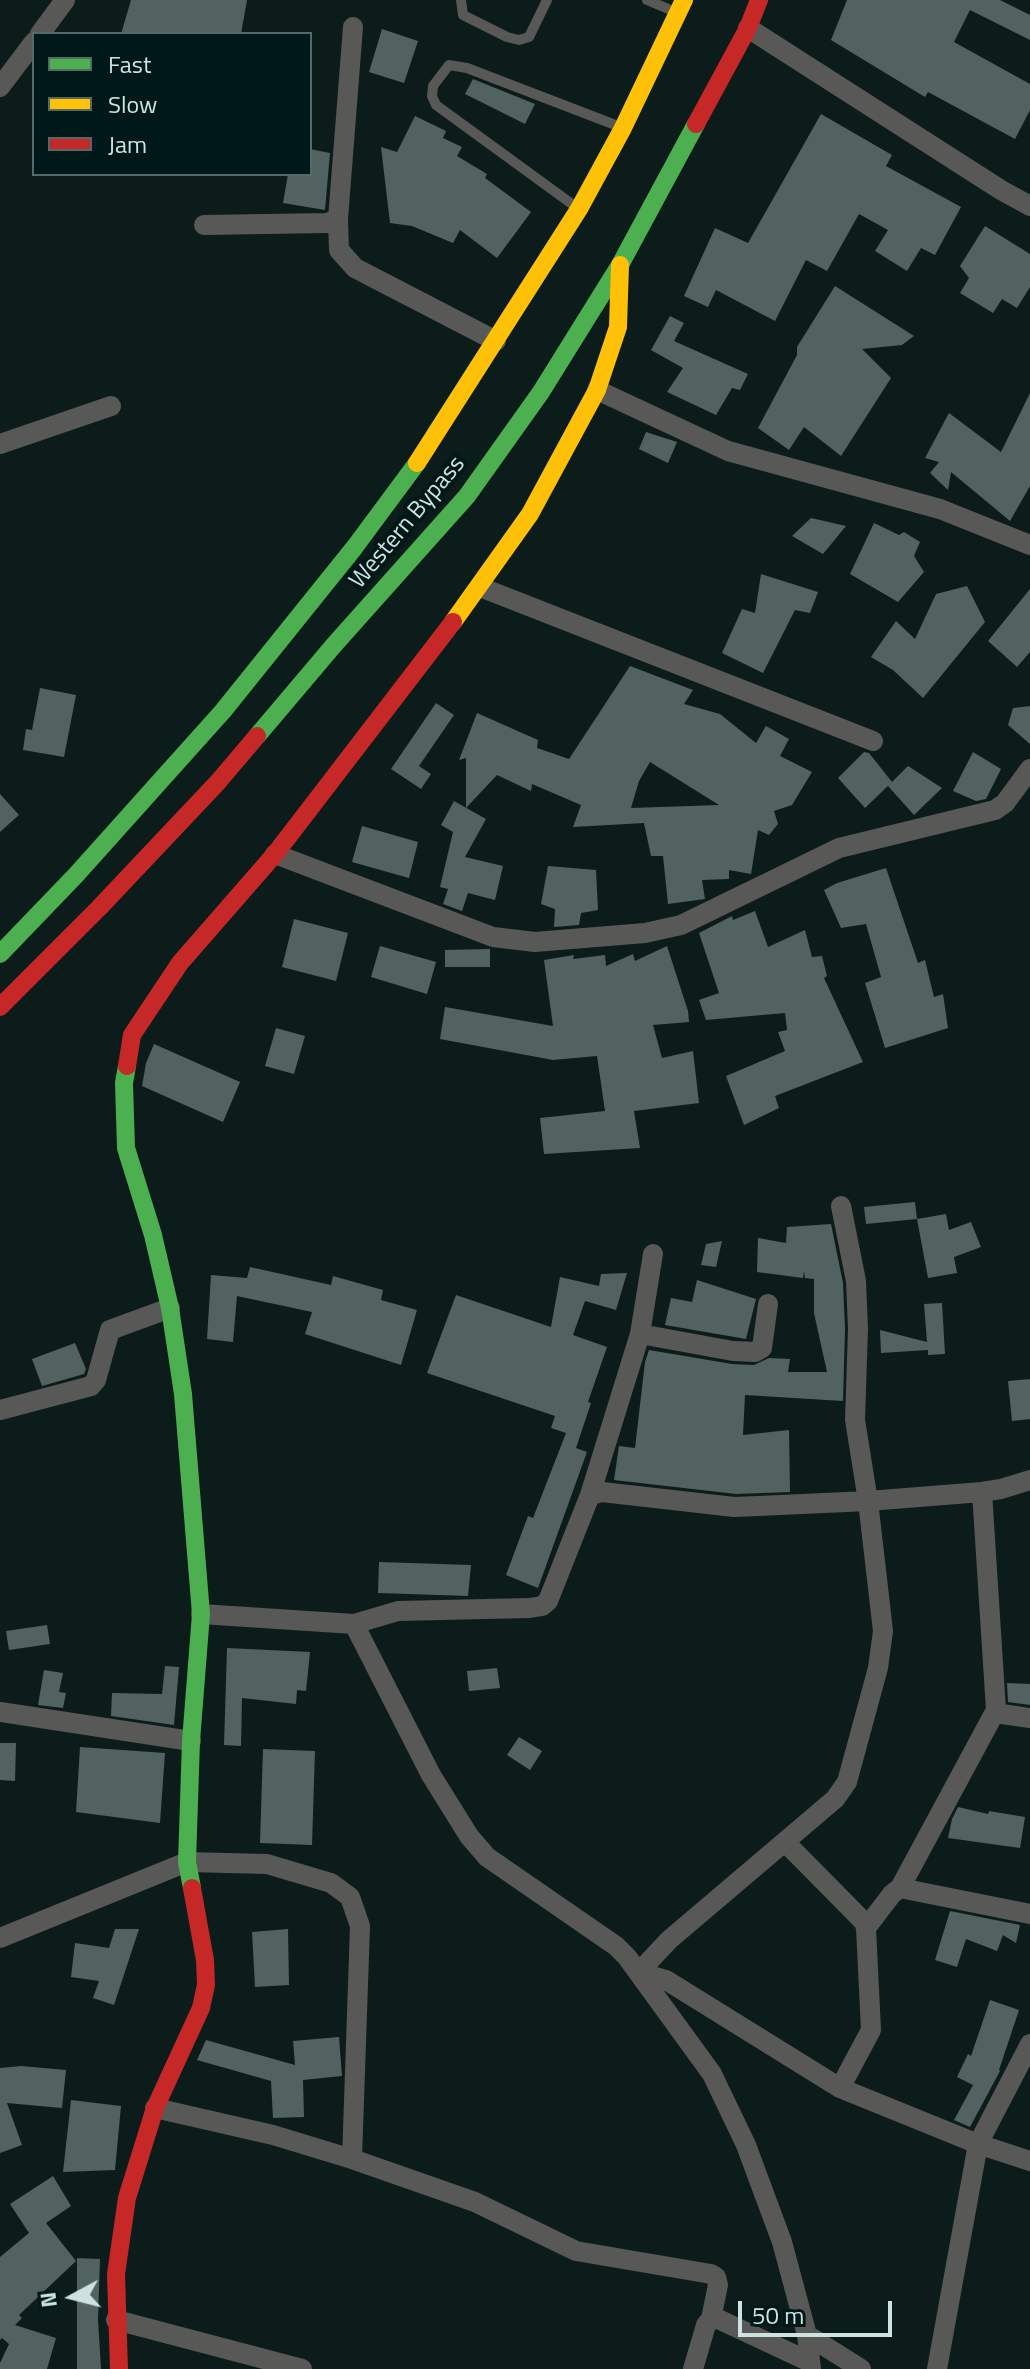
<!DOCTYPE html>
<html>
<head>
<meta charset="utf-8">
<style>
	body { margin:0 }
	#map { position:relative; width:1030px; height:2369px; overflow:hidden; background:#0b1c1b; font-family:"Titillium Web",sans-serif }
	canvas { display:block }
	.legend { position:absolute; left:32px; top:32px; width:280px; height:144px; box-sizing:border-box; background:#001918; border:2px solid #526a68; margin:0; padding:10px 14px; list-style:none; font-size:24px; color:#cee3e1 }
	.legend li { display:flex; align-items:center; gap:16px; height:40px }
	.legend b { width:40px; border:2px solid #526a68 }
	.north { position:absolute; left:32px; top:2257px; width:80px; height:80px; -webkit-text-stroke:6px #001918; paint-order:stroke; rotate:263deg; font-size:22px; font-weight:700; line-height:32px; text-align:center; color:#cee3e1 }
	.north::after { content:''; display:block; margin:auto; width:28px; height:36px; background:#cee3e1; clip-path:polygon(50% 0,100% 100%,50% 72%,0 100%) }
	.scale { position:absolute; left:738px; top:2301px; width:154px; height:36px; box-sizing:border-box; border:4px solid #cee3e1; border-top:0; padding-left:10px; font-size:24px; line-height:28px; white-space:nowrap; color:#cee3e1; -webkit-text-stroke:6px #001918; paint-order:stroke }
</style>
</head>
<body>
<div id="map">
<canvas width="1030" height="2369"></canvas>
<ul class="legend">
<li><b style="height:10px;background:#4caf50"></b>Fast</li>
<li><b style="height:10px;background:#ffc107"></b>Slow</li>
<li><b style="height:10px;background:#c62828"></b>Jam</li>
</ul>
<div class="north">N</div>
<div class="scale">50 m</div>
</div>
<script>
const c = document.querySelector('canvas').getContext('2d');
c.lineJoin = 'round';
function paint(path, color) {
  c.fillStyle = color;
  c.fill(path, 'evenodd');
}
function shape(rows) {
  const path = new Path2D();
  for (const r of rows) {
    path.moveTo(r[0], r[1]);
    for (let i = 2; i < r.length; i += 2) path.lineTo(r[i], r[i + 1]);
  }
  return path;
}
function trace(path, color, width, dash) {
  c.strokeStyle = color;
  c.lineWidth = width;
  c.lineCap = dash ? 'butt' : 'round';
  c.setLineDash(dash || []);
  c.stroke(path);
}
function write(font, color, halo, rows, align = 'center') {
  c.font = font + ' "Titillium Web",sans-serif';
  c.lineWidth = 8;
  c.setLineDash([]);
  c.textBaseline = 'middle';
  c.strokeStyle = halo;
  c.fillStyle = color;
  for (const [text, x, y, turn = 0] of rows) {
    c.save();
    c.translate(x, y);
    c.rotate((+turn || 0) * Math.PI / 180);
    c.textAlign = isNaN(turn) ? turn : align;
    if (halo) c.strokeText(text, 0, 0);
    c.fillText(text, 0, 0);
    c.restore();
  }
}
paint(shape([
	[131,0,247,0,241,34,121,34],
	[847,0,1000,0,1030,15,1030,40,970,10,954,42,1030,84,1030,110,1015,139,928,92,925,97,831,40],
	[382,29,418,41,404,83,369,72],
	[473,79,535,104,525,124,465,94],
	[821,114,892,155,886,166,961,207,935,255,921,248,907,271,875,251,888,230,859,214,827,271,806,260,775,321,716,290,708,307,684,296,715,228,748,243],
	[415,116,446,131,443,138,462,147,457,156,487,174,485,178,531,212,497,258,460,230,453,243,412,226,390,223,381,147,397,152],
	[310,149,330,153,325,210,283,203,288,174,310,174],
	[985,226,1030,254,1030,287,1017,308,1002,299,993,313,960,293,969,278,960,266],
	[835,286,914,336,902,345,862,349,891,378,841,456,804,427,789,450,758,428,797,355,797,347],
	[670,316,684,323,674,341,748,374,740,390,732,388,716,415,667,392,683,368,651,350],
	[1030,393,1030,486,1010,521,951,472,948,490,930,473,939,462,925,458,949,413,1001,452],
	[646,432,677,442,668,463,639,449],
	[811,518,846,526,823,554,792,536],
	[874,523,899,535,904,532,920,542,914,556,924,572,898,602,850,574],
	[761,574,818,592,810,613,795,610,763,673,722,653,742,609,755,613],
	[967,586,985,622,923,698,893,670,871,657,896,621,915,639,936,594],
	[1030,589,1030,652,1017,667,988,641],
	[630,666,693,690,684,704,720,714,756,743,766,726,789,739,780,756,812,772,792,805,774,811,778,824,769,835,758,830,751,874,729,870,729,879,702,880,705,899,668,904,663,856,651,856,644,823,573,827,581,805,532,784,531,791,497,775,466,808,466,758,459,760,477,713,538,740,537,748,569,759],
	[650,762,719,805,631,808,639,781],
	[40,688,76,695,64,757,23,750,26,729,32,730],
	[436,703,454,715,419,766,431,774,421,789,391,769],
	[1030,706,1030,744,1008,725,1013,708],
	[864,752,869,753,892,782,865,808,838,778],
	[973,752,1001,769,986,799,976,801,953,791],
	[908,766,942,788,914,815,888,786],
	[0,794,19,815,0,832],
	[454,801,486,819,465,857,503,866,495,900,468,893,462,911,443,904,448,889,440,887,453,832,441,825],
	[362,826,418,842,409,878,352,862],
	[548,866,596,870,598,910,581,913,579,925,554,927,555,909,541,904],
	[886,868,918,963,925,960,934,997,943,994,948,1028,885,1048,865,983,881,977,866,924,841,928,824,890,837,883],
	[755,911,768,947,805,930,812,957,822,956,827,976,824,978,863,1062,775,1096,779,1108,744,1125,726,1076,785,1051,778,1032,787,1030,785,1013,706,1020,699,1000,719,993,699,933,732,916,733,920],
	[294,919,348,933,336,981,282,967],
	[380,946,436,962,427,994,371,977],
	[667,946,688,1011,689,1022,653,1025,662,1058,693,1051,699,1103,634,1111,640,1148,544,1154,540,1118,605,1111,597,1056,553,1060,440,1039,445,1007,553,1026,544,960,574,955,573,959,605,955,606,966,633,954,635,961],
	[490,949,490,967,445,967,445,950],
	[276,1028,305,1036,294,1074,265,1066],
	[154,1044,240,1082,223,1122,142,1086,146,1063],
	[915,1202,917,1219,866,1224,864,1207],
	[946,1214,949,1230,971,1222,981,1247,954,1257,957,1273,928,1278,917,1219],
	[831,1224,843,1283,845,1329,843,1401,745,1395,743,1435,789,1430,790,1492,736,1494,614,1480,619,1446,635,1448,645,1362,649,1350,732,1364,754,1365,769,1358,790,1359,788,1372,827,1372,814,1313,814,1279,805,1278,804,1271,803,1278,757,1272,758,1238,786,1243,787,1227],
	[722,1241,716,1267,701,1265,706,1244],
	[250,1267,331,1285,333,1276,383,1290,381,1300,417,1310,401,1365,305,1334,312,1312,237,1296,233,1342,207,1339,211,1275,247,1278],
	[627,1273,616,1310,585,1301,573,1335,607,1347,588,1402,591,1403,576,1448,587,1452,538,1588,506,1575,528,1516,533,1518,566,1433,551,1428,555,1416,427,1373,456,1295,551,1327,560,1277,599,1286,601,1274],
	[697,1280,756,1299,746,1339,665,1325,671,1298,692,1302],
	[942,1303,945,1354,928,1355,928,1350,881,1353,880,1330,927,1342,924,1304],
	[75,1343,86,1369,84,1374,42,1386,32,1359],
	[1030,1379,1030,1419,1012,1421,1008,1381],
	[379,1562,471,1565,468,1596,378,1593],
	[47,1625,50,1644,9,1650,6,1631],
	[227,1648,310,1652,306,1691,297,1690,296,1704,242,1698,241,1746,224,1745],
	[165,1666,179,1667,174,1725,111,1716,112,1693,162,1694],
	[497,1668,500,1688,469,1691,467,1671],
	[44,1670,63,1673,59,1692,66,1693,63,1708,38,1705],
	[1007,1683,1030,1684,1030,1705,1008,1702],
	[519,1737,542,1751,530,1770,507,1755],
	[0,1743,16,1743,15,1781,0,1780],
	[80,1747,165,1753,160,1823,76,1812],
	[263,1749,315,1751,312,1845,260,1843],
	[958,1807,988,1814,989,1811,1025,1817,1020,1848,948,1838,952,1819],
	[950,1911,1020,1925,1016,1943,1003,1935,997,1951,966,1939,957,1967,935,1960],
	[115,1929,139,1929,114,2005,93,1998,99,1981,71,1977,75,1943,109,1948],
	[288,1929,289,1985,255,1987,252,1932],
	[990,2000,1019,2010,999,2070,1000,2071,970,2127,954,2120,973,2085,957,2077,968,2054,971,2056],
	[339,2037,342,2076,303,2080,304,2117,273,2118,271,2081,197,2060,206,2040,295,2065,293,2041],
	[21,2066,66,2070,62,2108,7,2103,22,2145,0,2153,0,2068],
	[71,2100,121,2106,115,2170,63,2172],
	[53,2176,71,2206,46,2223,76,2261,19,2315,22,2318,15,2325,56,2338,47,2369,0,2369,0,2363,9,2344,2,2338,0,2340,0,2257,29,2233,10,2204],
	[77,2258,100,2259,98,2320,101,2369,77,2369]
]), '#526261');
trace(shape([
	[461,0,463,15,507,37,519,40,529,37,547,0],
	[647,0,673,11],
	[576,207,436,105,432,96,433,86,449,65,467,68,618,126]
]), '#585856', 10);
trace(shape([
	[353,27,338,219,339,250,355,268,496,341],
	[748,28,1001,190,1030,206],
	[40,34,65,0],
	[0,87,34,42],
	[204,225,327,223,338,219],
	[597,390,728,451,940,509,1030,545],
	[0,444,111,406],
	[480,587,873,741],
	[275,854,493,937,535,942,645,933,681,925,839,848,995,810,1005,803,1030,769],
	[841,1206,856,1281,858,1329,855,1420,868,1501,883,1631,878,1668,847,1782,835,1799,669,1940,639,1972,666,1980,840,2088,978,2144,1030,2161],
	[640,1334,733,1351,755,1352,762,1348,768,1304],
	[0,1410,91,1386,96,1380,110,1330,170,1308],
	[590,1495,640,1334,653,1254],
	[201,1614,354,1624,431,1775,469,1836,487,1857,616,1946,627,1957,712,2074,746,2145,782,2242,807,2335,811,2369],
	[354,1624,398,1611,530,1608,542,1606,548,1601,590,1495,602,1492,734,1507,758,1506,868,1501,982,1492,1001,1489,1030,1480],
	[996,1710,1002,1714,1030,1718],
	[0,1712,191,1741],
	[785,1842,864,1922,866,1928,871,2030,840,2088],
	[900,1888,1030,1914],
	[866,1928,892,1894,900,1888,996,1710,982,1492],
	[0,1938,187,1862,267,1864,331,1883,350,1897,360,1926,352,2159],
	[155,2108,273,2135,352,2159,475,2202,576,2251,711,2274,716,2277,718,2285,711,2319,706,2325,693,2369],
	[711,2319,716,2318,810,2362],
	[116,2320,302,2369],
	[807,2335,861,2369],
	[937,2369,978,2144,1030,2044]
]), '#585856', 20);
trace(shape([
	[257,736,334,645,467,496,541,392,620,265,696,124],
	[0,954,76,875,223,711,354,548,417,463],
	[127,1066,124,1083,126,1148,153,1235,170,1308,183,1394,201,1614,191,1741,187,1862,192,1888]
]), '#4caf50', 18);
trace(shape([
	[417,463,579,209,623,128,684,0],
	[453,622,530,514,597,390,618,327,620,265]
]), '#ffc107', 18);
trace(shape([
	[696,124,748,28,759,0],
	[0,1007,99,908,218,782,257,736],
	[127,1066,132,1035,180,963,275,854,453,622],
	[119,2369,116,2274,127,2198,155,2108,201,2008,206,1985,205,1960,192,1888]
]), '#c62828', 18);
write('24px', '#cee3e1', '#001918', [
	["Western Bypass",408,523,-50]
]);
</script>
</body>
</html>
